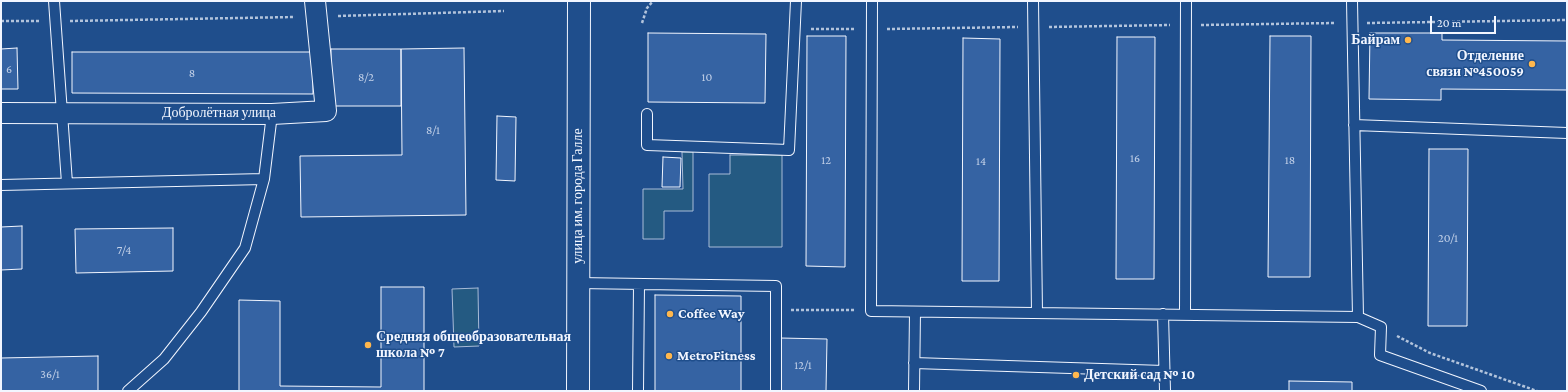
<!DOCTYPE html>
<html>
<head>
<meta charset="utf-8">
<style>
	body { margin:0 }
	#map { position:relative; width:1568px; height:392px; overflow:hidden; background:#1f4e8c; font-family:"Crimson Pro",serif }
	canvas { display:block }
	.frame { position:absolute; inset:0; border:2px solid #f2f6ff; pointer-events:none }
	.scale { position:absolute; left:1430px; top:16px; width:66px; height:18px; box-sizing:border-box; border:2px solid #f2f6ff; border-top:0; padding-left:5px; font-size:12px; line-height:14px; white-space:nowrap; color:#f2f6ff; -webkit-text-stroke:3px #1f4e8c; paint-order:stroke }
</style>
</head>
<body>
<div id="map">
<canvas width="1568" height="392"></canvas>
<div class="frame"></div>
<div class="scale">20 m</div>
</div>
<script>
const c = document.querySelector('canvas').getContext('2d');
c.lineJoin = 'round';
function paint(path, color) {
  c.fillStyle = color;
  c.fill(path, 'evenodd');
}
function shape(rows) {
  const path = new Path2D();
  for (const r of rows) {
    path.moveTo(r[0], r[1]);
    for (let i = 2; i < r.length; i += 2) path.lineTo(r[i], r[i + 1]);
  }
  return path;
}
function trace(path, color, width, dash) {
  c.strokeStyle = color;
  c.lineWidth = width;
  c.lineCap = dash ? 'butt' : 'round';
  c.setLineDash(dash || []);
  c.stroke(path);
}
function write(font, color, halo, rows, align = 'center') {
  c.font = font + ' "Crimson Pro",serif';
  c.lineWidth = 3;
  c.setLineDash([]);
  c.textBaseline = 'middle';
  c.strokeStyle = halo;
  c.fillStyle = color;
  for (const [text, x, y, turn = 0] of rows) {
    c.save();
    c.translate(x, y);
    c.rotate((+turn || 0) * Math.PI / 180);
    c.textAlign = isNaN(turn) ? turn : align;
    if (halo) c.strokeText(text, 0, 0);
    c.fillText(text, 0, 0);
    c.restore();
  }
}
const green = shape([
	[682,152,693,152,693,211,664,211,664,239,643,239,643,189,683,189,682,152],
	[730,155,782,155,782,247,709,247,709,174,730,174,730,155],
	[478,288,479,346,454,347,452,289,478,288]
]);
paint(green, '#245a82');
trace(green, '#a8bbd7', 1);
const building = shape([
	[648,33,766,34,765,103,648,102,648,33],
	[1370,33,1442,33,1442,40,1567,41,1567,90,1441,89,1441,100,1369,99,1370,33],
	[807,36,846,36,845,267,806,266,807,36],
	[1270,36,1311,36,1310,277,1268,277,1270,36],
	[1117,37,1155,37,1154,279,1116,279,1117,37],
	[963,38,1000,39,999,281,962,281,963,38],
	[17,48,18,89,1,89,1,49,17,48],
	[464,48,466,215,301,217,300,156,402,155,401,49,464,48],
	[331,49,401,49,401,106,331,106,331,49],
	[72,52,313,52,313,94,72,93,72,52],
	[497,116,516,117,515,181,496,180,497,116],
	[1429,149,1468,149,1467,326,1428,326,1429,149],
	[663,157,681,158,680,187,662,187,663,157],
	[22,226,22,269,1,270,1,227,22,226],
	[173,228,173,271,76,273,75,229,173,228],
	[381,287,424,287,424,391,239,391,239,300,280,301,280,386,381,387,381,287],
	[655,295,741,296,741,391,655,391,655,295],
	[780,338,827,339,826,391,779,391,780,338],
	[98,356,98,391,1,391,1,358,98,356],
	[1289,381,1352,382,1352,391,1289,391,1289,381]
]);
paint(building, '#3563a3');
trace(building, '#f2f6ff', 1);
const lane = shape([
	[54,1,67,183],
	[872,1,871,311,1358,317,1381,327,1380,355,1481,391],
	[1033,1,1037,313],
	[1352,1,1358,317],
	[647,114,647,145,789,150,796,1],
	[1354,125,1567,133],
	[1,185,264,179],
	[578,283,776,286,776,391],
	[1163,314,1165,391],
	[1185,314,1186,1],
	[914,363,1164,371],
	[128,391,164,359,201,312,245,248,264,179,272,114],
	[638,391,639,285],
	[914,391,915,312]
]);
const street = shape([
	[1,113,272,114,326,111,315,1]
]);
const primary = shape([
	[578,391,579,1]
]);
trace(lane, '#f2f6ff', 12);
trace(street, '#f2f6ff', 22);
trace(primary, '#f2f6ff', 24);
trace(shape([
	[338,16,504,11],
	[1,21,39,21],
	[70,21,295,17],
	[642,23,647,8,653,1],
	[1367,23,1567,20],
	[1201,25,1336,23],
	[1049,27,1170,25],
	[811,29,856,29],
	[887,29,1018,27],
	[791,310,854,310],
	[1397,336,1430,353,1537,391]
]), '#b3c4dc', 2.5, [3, 2]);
trace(lane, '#1f4e8c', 10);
trace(street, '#1f4e8c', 20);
trace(primary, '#1f4e8c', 22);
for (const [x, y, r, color] of [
	[1408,40,4,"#ffb74d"],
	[1532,64,4,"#ffb74d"],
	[670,314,4,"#ffb74d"],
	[368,345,4,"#ffb74d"],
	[669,356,4,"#ffb74d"],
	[1076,375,4,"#ffb74d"]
]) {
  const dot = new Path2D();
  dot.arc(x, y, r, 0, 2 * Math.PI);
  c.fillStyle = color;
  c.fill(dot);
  trace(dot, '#1f4e8c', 1.5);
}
write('12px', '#c3d1e8', null, [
	["6",9,69],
	["8",192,73],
	["8/2",366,77],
	["10",707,77],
	["8/1",433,130],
	["16",1135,158],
	["12",826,160],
	["18",1290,160],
	["14",981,161],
	["20/1",1448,238],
	["7/4",124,250],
	["12/1",803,365],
	["36/1",50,374]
]);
write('bold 14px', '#f2f6ff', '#1f4e8c', [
	["Байрам",1400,40,"right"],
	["Отделение",1524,56,"right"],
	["связи №450059",1524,72,"right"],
	["Coffee Way",678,314],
	["Средняя общеобразовательная",376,337],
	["школа № 7",376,353],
	["MetroFitness",677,356],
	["Детский сад № 10",1084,375]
], 'left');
write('14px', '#f2f6ff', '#1f4e8c', [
	["Добролётная улица",219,113],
	["улица им. города Галле",578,196,-90]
]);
</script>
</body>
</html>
